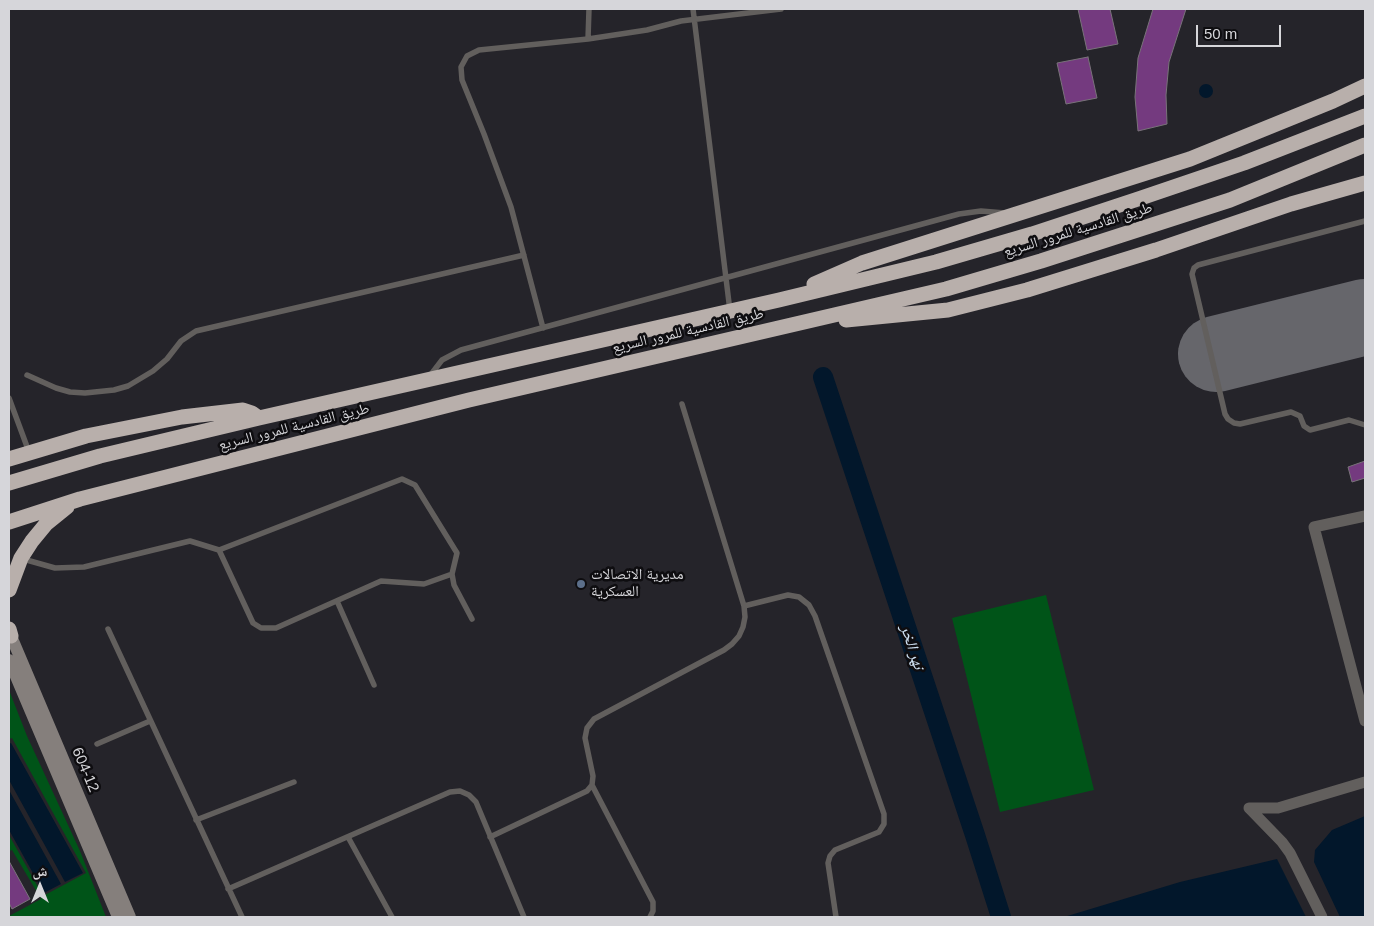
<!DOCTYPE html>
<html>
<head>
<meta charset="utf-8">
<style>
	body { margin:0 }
	#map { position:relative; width:1374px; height:926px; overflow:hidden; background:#25242a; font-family:Helvetica,"Noto Naskh Arabic",sans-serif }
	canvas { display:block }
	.frame { position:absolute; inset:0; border:10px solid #d6d6da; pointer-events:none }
	.north { position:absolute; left:15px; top:861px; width:50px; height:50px; -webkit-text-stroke:4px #0e0d10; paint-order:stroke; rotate:0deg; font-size:14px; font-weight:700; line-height:20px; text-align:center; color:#d6d6da }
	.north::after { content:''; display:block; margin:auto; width:18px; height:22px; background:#d6d6da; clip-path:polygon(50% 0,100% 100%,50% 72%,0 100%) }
	.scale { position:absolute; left:1196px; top:25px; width:85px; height:22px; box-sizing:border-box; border:2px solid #d6d6da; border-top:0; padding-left:6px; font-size:15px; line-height:18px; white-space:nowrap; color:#d6d6da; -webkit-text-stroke:4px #0e0d10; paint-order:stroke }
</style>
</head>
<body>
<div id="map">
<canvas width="1374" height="926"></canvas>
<div class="frame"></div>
<div class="north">ش</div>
<div class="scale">50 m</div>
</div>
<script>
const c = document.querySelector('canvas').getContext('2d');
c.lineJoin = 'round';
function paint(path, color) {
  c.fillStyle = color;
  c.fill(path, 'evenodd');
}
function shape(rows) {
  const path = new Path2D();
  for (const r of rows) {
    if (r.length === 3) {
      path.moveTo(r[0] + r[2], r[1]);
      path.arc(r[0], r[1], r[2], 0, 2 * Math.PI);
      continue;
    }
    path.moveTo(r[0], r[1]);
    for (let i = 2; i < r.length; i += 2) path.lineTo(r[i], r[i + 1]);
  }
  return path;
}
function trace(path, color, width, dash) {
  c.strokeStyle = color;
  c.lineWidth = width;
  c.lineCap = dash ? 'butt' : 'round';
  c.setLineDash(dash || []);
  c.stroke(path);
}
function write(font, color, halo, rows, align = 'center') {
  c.font = font + ' Helvetica,"Noto Naskh Arabic",sans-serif';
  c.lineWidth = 5;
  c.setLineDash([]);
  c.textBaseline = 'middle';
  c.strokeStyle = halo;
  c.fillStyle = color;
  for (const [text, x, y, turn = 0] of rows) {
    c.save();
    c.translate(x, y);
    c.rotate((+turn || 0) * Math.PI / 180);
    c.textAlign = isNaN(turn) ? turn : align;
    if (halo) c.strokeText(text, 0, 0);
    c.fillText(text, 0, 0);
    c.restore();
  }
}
paint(shape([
	[1046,595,1094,790,1000,812,952,618],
	[9,690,27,736,80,851,106,917,9,917,9,916,41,899,12,850,9,851,9,835,43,896,86,873,12,738,9,739]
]), '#005418');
paint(shape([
	[1206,91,7],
	[11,743,83,873,65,882,9,780,9,744],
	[9,790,61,884,44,893,9,830],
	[1365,816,1365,917,1340,917,1314,862,1315,850,1332,830],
	[1277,859,1306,917,1064,917,1180,882]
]), '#02172b');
trace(shape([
	[823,377,975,835,1001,917]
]), '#02172b', 20);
trace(shape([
	[1216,354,1365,317]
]), '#66666b', 76);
const building = shape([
	[1078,9,1110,9,1118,44,1087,50,1078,9],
	[1153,9,1186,9,1169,62,1166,95,1167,124,1138,131,1135,97,1138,58,1153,9],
	[1088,57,1097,98,1066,104,1057,63,1088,57],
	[1365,461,1365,478,1352,482,1348,467,1365,461],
	[9,861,30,899,12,909,9,903,9,861]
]);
paint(building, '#743a7f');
trace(building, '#79737a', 1);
trace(shape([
	[693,9,730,311],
	[588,39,589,9],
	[1365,221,1198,265,1194,268,1192,274,1225,414,1228,419,1234,423,1240,424,1291,412,1300,416,1304,426,1310,430,1349,420,1365,425],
	[543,328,511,207,484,134,462,80,461,67,467,56,479,50,588,39,647,30,681,21,781,9],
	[27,375,56,388,70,392,85,393,114,390,128,386,153,371,167,359,181,341,196,331,524,255],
	[429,377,442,360,461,350,959,214,981,211,1005,213],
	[9,398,29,452],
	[219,550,253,623,261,628,276,628,381,581,424,584,452,574],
	[23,559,55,568,84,567,190,541,219,550,402,479,415,485,457,553,452,574,454,585,472,619],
	[337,601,374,685],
	[744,606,788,595,799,597,809,605,815,616,884,814,884,824,879,832,835,850,830,856,828,863,836,917],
	[108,629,242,917],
	[97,744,150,721],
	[592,785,653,902,653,911,650,917],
	[196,820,294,782],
	[348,837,392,917],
	[490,837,587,791,592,785,593,776,585,738,587,728,594,719,724,650,732,644,739,636,743,627,745,617,744,606,682,404],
	[228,889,450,792,460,791,469,795,476,802,524,917]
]), '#625f5d', 5.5);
trace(shape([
	[1365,516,1314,527,1365,721],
	[1249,808,1282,842,1290,853,1322,917],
	[1249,808,1278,808,1365,782]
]), '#625f5d', 11);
trace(shape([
	[11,636,130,917],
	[9,660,118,917]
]), '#857f7c', 12);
trace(shape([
	[814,284,862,263,1190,159,1333,101,1365,86],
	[846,320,948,310,1027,290,1156,250,1291,204,1365,183],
	[9,459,86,436,182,417,243,410,252,413,259,418],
	[9,483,100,456,259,418,779,300,936,262,1032,234,1138,199,1244,163,1365,116],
	[9,522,80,499,469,400,946,289,1041,261,1230,200,1365,145],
	[9,590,21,558,32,541,46,524,67,507],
	[9,629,11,636]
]), '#b8afab', 15);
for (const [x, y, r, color] of [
	[581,584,5,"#5c6f8a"]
]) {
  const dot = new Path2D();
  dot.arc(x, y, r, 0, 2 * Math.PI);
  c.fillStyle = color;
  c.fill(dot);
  trace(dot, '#0e0d10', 2);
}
write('15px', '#d6d6da', '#0e0d10', [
	["طريق القادسية للمرور السريع",1078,230,-17],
	["طريق القادسية للمرور السريع",688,331,-13],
	["طريق القادسية للمرور السريع",294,427,-14],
	["604-12",85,770,67]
]);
write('15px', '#d6d6da', '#0e0d10', [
	["مديرية الاتصالات",591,575],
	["العسكرية",591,592]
], 'left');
write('italic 16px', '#d0e2f4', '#0e0d10', [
	["نهر الخر",912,647,72]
]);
</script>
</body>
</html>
